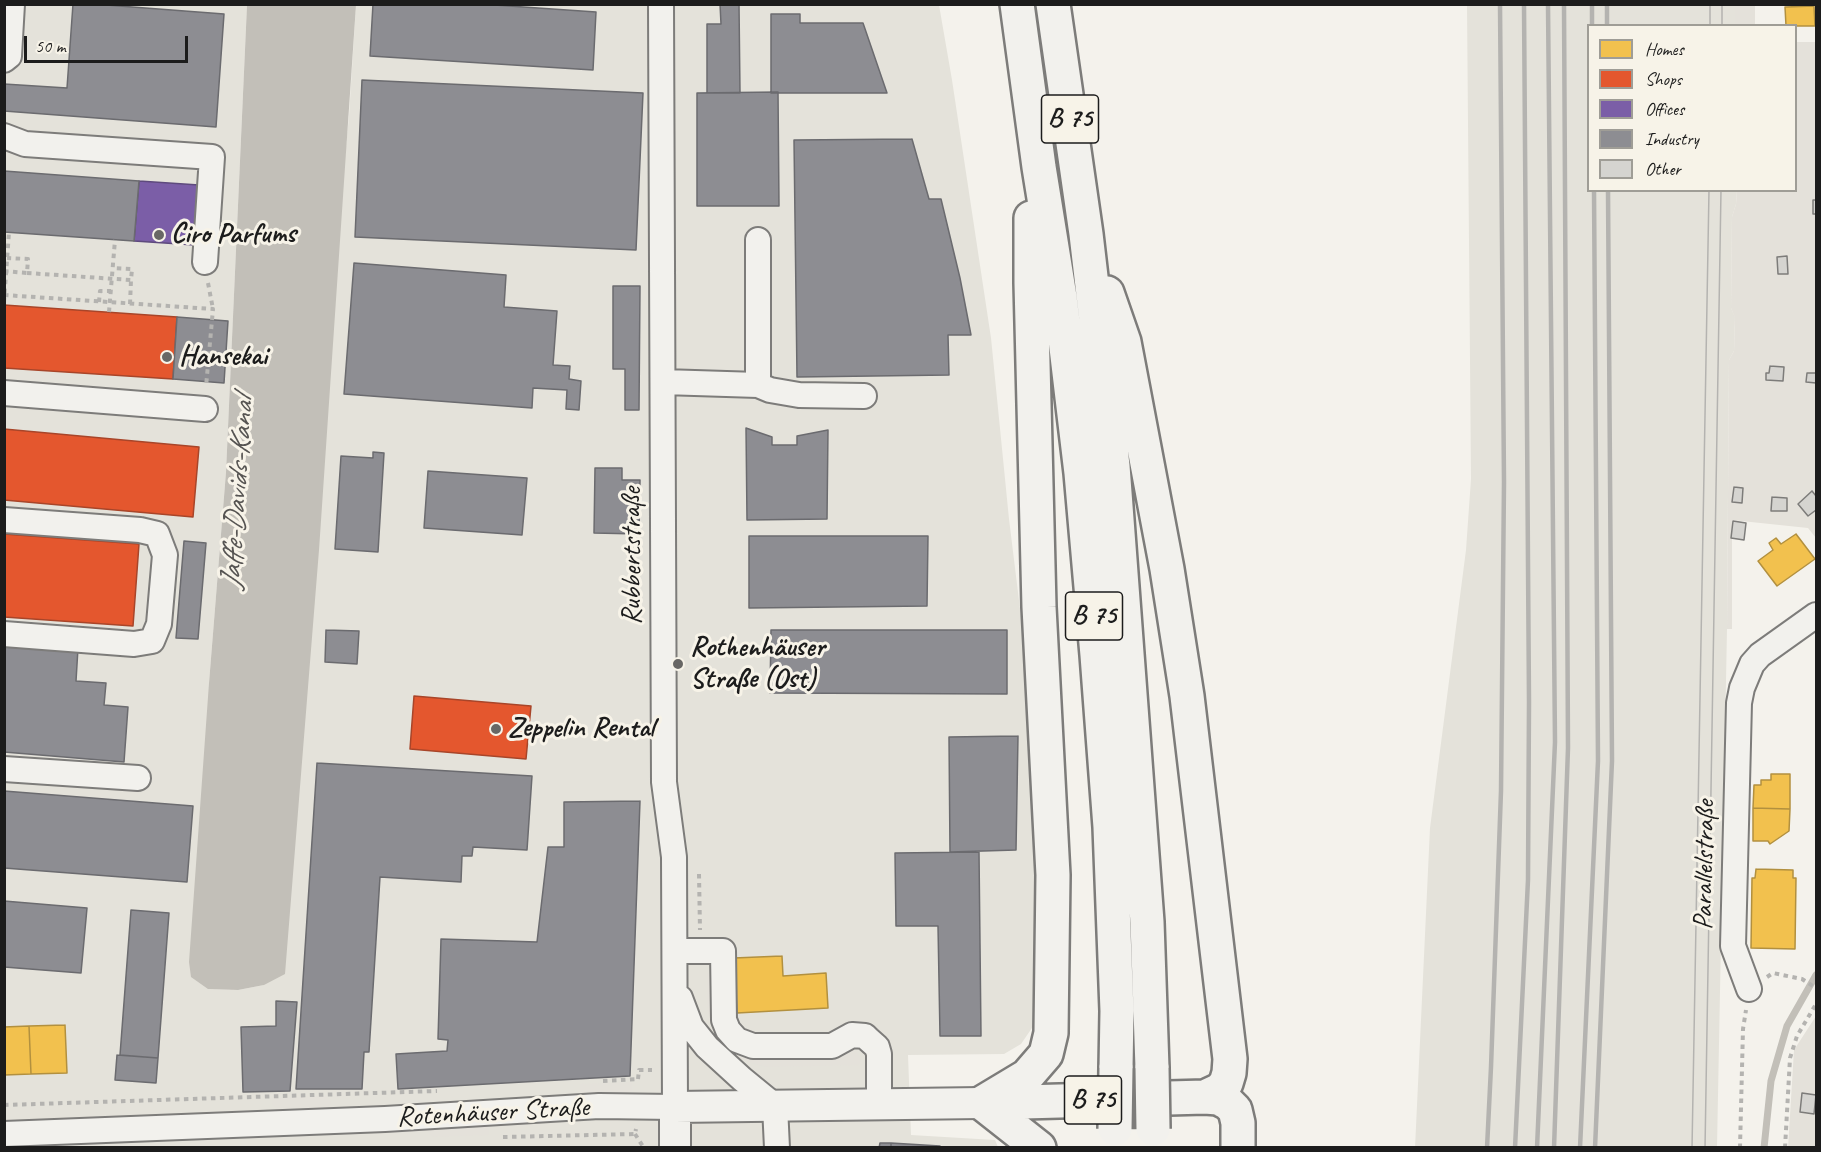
<!DOCTYPE html>
<html>
<head>
<meta charset="utf-8">
<style>
	body { margin:0 }
	#map { position:relative; width:1821px; height:1152px; overflow:hidden; background:#f4f2ec; font-family:Caveat,sans-serif }
	canvas { display:block }
	.frame { position:absolute; inset:0; border:6px solid #1c1c1c; pointer-events:none }
	.legend { position:absolute; left:1587px; top:24px; width:210px; height:168px; box-sizing:border-box; background:#f7f3e8; border:2px solid #9f9d96; margin:0; padding:8px 10px; list-style:none; font-size:18px; color:#1c1c1c }
	.legend li { display:flex; align-items:center; gap:12px; height:30px }
	.legend b { width:30px; border:2px solid #9f9d96 }
	.scale { position:absolute; left:24px; top:36px; width:164px; height:27px; box-sizing:border-box; border:3px solid #1c1c1c; border-top:0; padding-left:8px; font-size:18px; line-height:21px; white-space:nowrap; color:#1c1c1c; -webkit-text-stroke:4px #f7f3e8; paint-order:stroke }
</style>
</head>
<body>
<div id="map">
<canvas width="1821" height="1152"></canvas>
<div class="frame"></div>
<ul class="legend">
<li><b style="height:16px;background:#f2c14e"></b>Homes</li>
<li><b style="height:16px;background:#e4572e"></b>Shops</li>
<li><b style="height:16px;background:#7b5ea7"></b>Offices</li>
<li><b style="height:16px;background:#8d8d92"></b>Industry</li>
<li><b style="height:16px;background:#d5d4d0"></b>Other</li>
</ul>
<div class="scale">50 m</div>
</div>
<script>
const c = document.querySelector('canvas').getContext('2d');
c.lineJoin = 'round';
function paint(path, color) {
  c.fillStyle = color;
  c.fill(path, 'evenodd');
}
function shape(rows) {
  const path = new Path2D();
  for (const r of rows) {
    path.moveTo(r[0], r[1]);
    for (let i = 2; i < r.length; i += 2) path.lineTo(r[i], r[i + 1]);
  }
  return path;
}
function trace(path, color, width, dash) {
  c.strokeStyle = color;
  c.lineWidth = width;
  c.lineCap = dash ? 'butt' : 'round';
  c.setLineDash(dash || []);
  c.stroke(path);
}
function write(font, color, halo, rows, align = 'center') {
  c.font = font + ' Caveat,sans-serif';
  c.lineWidth = 6;
  c.setLineDash([]);
  c.textBaseline = 'middle';
  c.strokeStyle = halo;
  c.fillStyle = color;
  for (const [text, x, y, turn = 0] of rows) {
    c.save();
    c.translate(x, y);
    c.rotate((+turn || 0) * Math.PI / 180);
    c.textAlign = isNaN(turn) ? turn : align;
    if (halo) c.strokeText(text, 0, 0);
    c.fillText(text, 0, 0);
    c.restore();
  }
}
paint(shape([
	[5,5,247,5,226,472,209,683,208,989,238,990,264,985,349,116,356,5,939,5,952,80,991,338,1009,519,1022,625,1036,890,1037,1009,1034,1025,1021,1044,1004,1054,908,1055,911,1135,995,1140,998,1147,5,1148],
	[1467,5,1735,5,1735,25,1588,26,1588,190,1737,191,1736,204,1732,217,1731,308,1735,317,1734,351,1729,360,1727,629,1717,1147,1415,1148,1430,828,1466,550,1471,479]
]), '#e4e2da');
paint(shape([
	[1735,5,1755,5,1755,25,1735,25],
	[1796,42,1816,42,1816,538,1808,528,1732,520,1732,629,1727,629,1729,360,1734,351,1735,318,1731,308,1732,217,1736,204,1737,191,1796,190],
	[707,973,712,977,725,1039,721,1042,712,1026,707,1007],
	[1816,1016,1816,1147,1788,1148,1794,1050],
	[738,1050,754,1055,855,1051,858,1054,861,1061,859,1065,765,1067,751,1063,736,1056],
	[632,1082,632,1091,619,1094,584,1096,580,1090,580,1084],
	[324,1096,331,1102,327,1108,278,1109,272,1104,272,1098],
	[488,1125,489,1135,432,1137,428,1133,433,1126]
]), '#e4e1da');
paint(shape([
	[247,5,356,5,319,550,285,974,264,985,238,990,208,989,191,977,189,962,209,683,226,472]
]), '#c2bfb8');
const homes = shape([
	[1814,6,1815,26,1786,26,1785,7,1814,6],
	[1796,534,1815,559,1777,586,1758,561,1773,550,1769,543,1776,538,1781,544,1796,534],
	[1771,774,1790,774,1790,809,1753,808,1754,785,1761,785,1761,780,1771,780,1771,774],
	[1753,808,1790,809,1789,831,1770,844,1768,841,1753,841,1753,808],
	[1756,869,1793,870,1793,878,1796,878,1795,949,1751,948,1752,878,1755,878,1756,869],
	[782,956,783,976,826,973,828,1008,737,1013,734,958,782,956],
	[65,1025,67,1073,31,1074,29,1026,65,1025],
	[29,1026,31,1074,4,1075,4,1027,29,1026]
]);
paint(homes, '#f2c14e');
trace(homes, '#b2903f', 1.5);
const shops = shape([
	[4,305,177,317,173,379,4,368,4,305],
	[4,429,199,447,193,517,4,500,4,429],
	[4,534,139,544,133,626,4,617,4,534],
	[414,696,531,706,526,759,410,749,414,696]
]);
paint(shops, '#e4572e');
trace(shops, '#a84529', 1.5);
const offices = shape([
	[139,181,199,185,195,245,134,241,139,181]
]);
paint(offices, '#7b5ea7');
trace(offices, '#5e4a7d', 1.5);
const industry = shape([
	[73,4,93,4,224,14,216,127,4,111,4,84,67,88,73,4],
	[373,4,480,4,596,12,593,70,370,56,373,4],
	[720,4,739,4,740,93,707,93,707,24,721,24,720,4],
	[771,14,800,14,800,23,863,23,887,93,771,93,771,14],
	[362,80,643,93,636,250,355,237,362,80],
	[778,92,779,206,697,206,697,93,778,92],
	[912,139,929,199,941,199,960,278,971,335,948,335,949,375,797,377,794,140,912,139],
	[4,171,139,181,134,241,4,232,4,171],
	[354,263,506,275,504,307,557,311,553,365,570,366,569,379,581,381,579,410,566,409,567,390,533,388,532,408,344,394,354,263],
	[613,286,640,286,639,410,625,410,625,369,613,369,613,286],
	[177,317,228,321,224,383,173,379,177,317],
	[746,428,772,437,772,445,797,445,797,436,828,430,827,519,747,520,746,428],
	[373,452,384,453,378,552,335,549,341,456,373,458,373,452],
	[595,468,622,468,622,480,640,480,639,534,594,533,595,468],
	[428,471,527,478,522,535,424,528,428,471],
	[749,536,928,536,927,606,749,608,749,536],
	[184,541,206,543,198,639,176,638,184,541],
	[326,630,359,631,357,664,325,662,326,630],
	[771,630,1007,630,1007,694,770,693,771,630],
	[4,642,78,648,76,681,106,683,104,705,128,707,124,762,4,752,4,642],
	[1018,736,1016,850,950,852,949,737,1018,736],
	[317,763,532,776,527,850,473,847,472,856,462,856,461,882,380,877,369,1052,364,1052,362,1089,296,1089,317,763],
	[4,791,193,806,187,882,4,868,4,791],
	[640,801,630,1076,398,1089,396,1054,447,1051,448,1040,438,1039,441,939,537,942,548,847,564,847,564,802,640,801],
	[979,852,981,1036,940,1036,938,926,896,926,895,853,979,852],
	[4,901,87,908,81,973,4,967,4,901],
	[131,910,169,913,158,1058,120,1055,131,910],
	[276,1001,297,1002,290,1091,243,1092,241,1027,276,1026,276,1001],
	[117,1055,158,1058,156,1083,115,1080,117,1055],
	[880,1143,891,1143,891,1148,879,1148,880,1143],
	[891,1143,940,1146,940,1148,891,1148,891,1143]
]);
paint(industry, '#8d8d92');
trace(industry, '#6b6b6f', 1.5);
trace(shape([
	[1764,1148,1771,1081,1787,1026,1816,975]
]), '#c2bfb8', 7);
const building = shape([
	[1813,200,1816,200,1816,214,1813,214,1813,200],
	[1787,256,1788,274,1778,274,1777,257,1787,256],
	[1770,366,1784,367,1783,381,1766,380,1766,373,1769,373,1770,366],
	[1807,373,1816,373,1816,383,1806,382,1807,373],
	[1734,487,1743,488,1742,503,1732,502,1734,487],
	[1812,491,1816,496,1816,510,1808,516,1798,504,1812,491],
	[1772,497,1787,498,1787,511,1771,511,1772,497],
	[1733,521,1746,523,1744,540,1731,538,1733,521],
	[1802,1093,1816,1095,1814,1114,1800,1112,1802,1093]
]);
paint(building, '#d5d4d0');
trace(building, '#7d7c7a', 1.5);
const minor = shape([
	[4,60,9,56,12,4],
	[4,136,25,144,212,157,205,262],
	[758,240,758,385],
	[663,382,758,385,770,390,799,395,864,396],
	[4,393,205,409],
	[4,520,140,530,157,534,165,555,159,624,152,641,134,644,4,634],
	[4,769,138,778],
	[675,951,723,951,724,1020,728,1030,737,1040,753,1046,832,1046,852,1035,865,1036,868,1039,877,1047,879,1054,879,1104],
	[1749,989,1733,946,1739,703,1742,688,1752,664,1760,655,1816,615],
	[680,998,691,1027,707,1047,742,1079,775,1106,777,1148],
	[4,1134,385,1119,599,1106,675,1107,674,857,664,782,661,4]
]);
const major = shape([
	[675,1148,675,1107,982,1103]
]);
const highway = shape([
	[1017,4,1039,167,1060,297,1081,473,1097,655,1110,827,1117,1011,1116,1068],
	[1053,4,1086,234,1113,466,1147,922,1152,1068],
	[1107,293,1124,342,1167,569,1187,696,1230,1059,1229,1073,1226,1083,1220,1090,1205,1097],
	[982,1103,1027,1076,1046,1054,1051,1033,1053,875,1039,607,1031,283,1031,218],
	[982,1103,1039,1148],
	[987,1103,1205,1097,1218,1098,1228,1103,1235,1110,1238,1123,1238,1148]
]);
trace(minor, '#7d7c7a', 28);
trace(major, '#7d7c7a', 34);
trace(highway, '#7d7c7a', 38);
trace(shape([
	[4,271,27,273,28,259,7,258],
	[27,273,131,280,132,269,113,268],
	[208,283,213,309],
	[4,284,6,284],
	[4,295,213,309,206,387],
	[99,302,100,291,111,291],
	[130,304,131,280],
	[699,874,700,930],
	[1767,977,1773,973,1802,979,1816,988],
	[638,1079,639,1070,652,1070],
	[603,1081,638,1079],
	[4,1105,437,1091],
	[635,1134,644,1148],
	[503,1137,635,1134,636,1129],
	[1740,1148,1743,1029,1746,1010],
	[1785,1148,1790,1058,1797,1036,1816,1004]
]), '#b4b3b0', 4, [4.5, 4.5]);
trace(minor, '#f2f1ed', 24);
trace(major, '#f2f1ed', 30);
trace(highway, '#f2f1ed', 33);
trace(shape([
	[1710,26,1710,4],
	[1722,26,1722,4],
	[1692,1148,1709,190],
	[1705,1148,1721,190]
]), '#b4b3b0', 1.5);
trace(shape([
	[1592,4,1592,26],
	[1607,4,1607,26],
	[1487,1148,1491,1067,1501,791,1504,482,1500,4],
	[1515,1148,1528,880,1529,702,1524,4],
	[1537,1148,1555,742,1548,4],
	[1554,1148,1568,748,1564,4],
	[1580,1148,1598,761,1594,190],
	[1595,1148,1612,761,1608,190]
]), '#b4b3b0', 4.5);
const highwayBridge = shape([
	[1152,1068,1153,1129],
	[1115,1129,1116,1068]
]);
trace(highwayBridge, '#7d7c7a', 38, []);
trace(shape([
	[4,302,9,232],
	[109,312,115,240]
]), '#b4b3b0', 4, [4.5, 4.5]);
trace(highwayBridge, '#f2f1ed', 33);
for (const [x, y, r, color] of [
	[159,235,6,"#686765"],
	[167,357,6,"#686765"],
	[678,664,6,"#686765"],
	[496,729,6,"#686765"]
]) {
  const dot = new Path2D();
  dot.arc(x, y, r, 0, 2 * Math.PI);
  c.fillStyle = color;
  c.fill(dot);
  trace(dot, '#f7f3e8', 2);
}
for (const [x, y, w] of [
	[1070,119,57],
	[1094,616,57],
	[1093,1100,57]
]) {
  const box = new Path2D();
  box.roundRect(x - w / 2, y - 24, w, 48, 4.5);
  c.fillStyle = '#f7f3e8';
  c.fill(box);
  trace(box, '#1c1c1c', 1.5);
}
write('bold 27px', '#1c1c1c', null, [
	["B 75",1070,119],
	["B 75",1094,616],
	["B 75",1093,1100]
]);
write('bold 28px', '#1c1c1c', '#f7f3e8', [
	["Ciro Parfums",171,235],
	["Hansekai",179,357],
	["Rothenhäuser",690,648],
	["Straße (Ost)",690,680],
	["Zeppelin Rental",508,729]
], 'left');
write('28px', '#1c1c1c', '#f7f3e8', [
	["Rubbertstraße",633,556,-90],
	["Parallelstraße",1705,865,-89],
	["Rotenhäuser Straße",493,1113,-3]
]);
write('italic 30px', '#565452', '#f7f3e8', [
	["Jaffe-Davids-Kanal",238,493,-86]
]);
</script>
</body>
</html>
